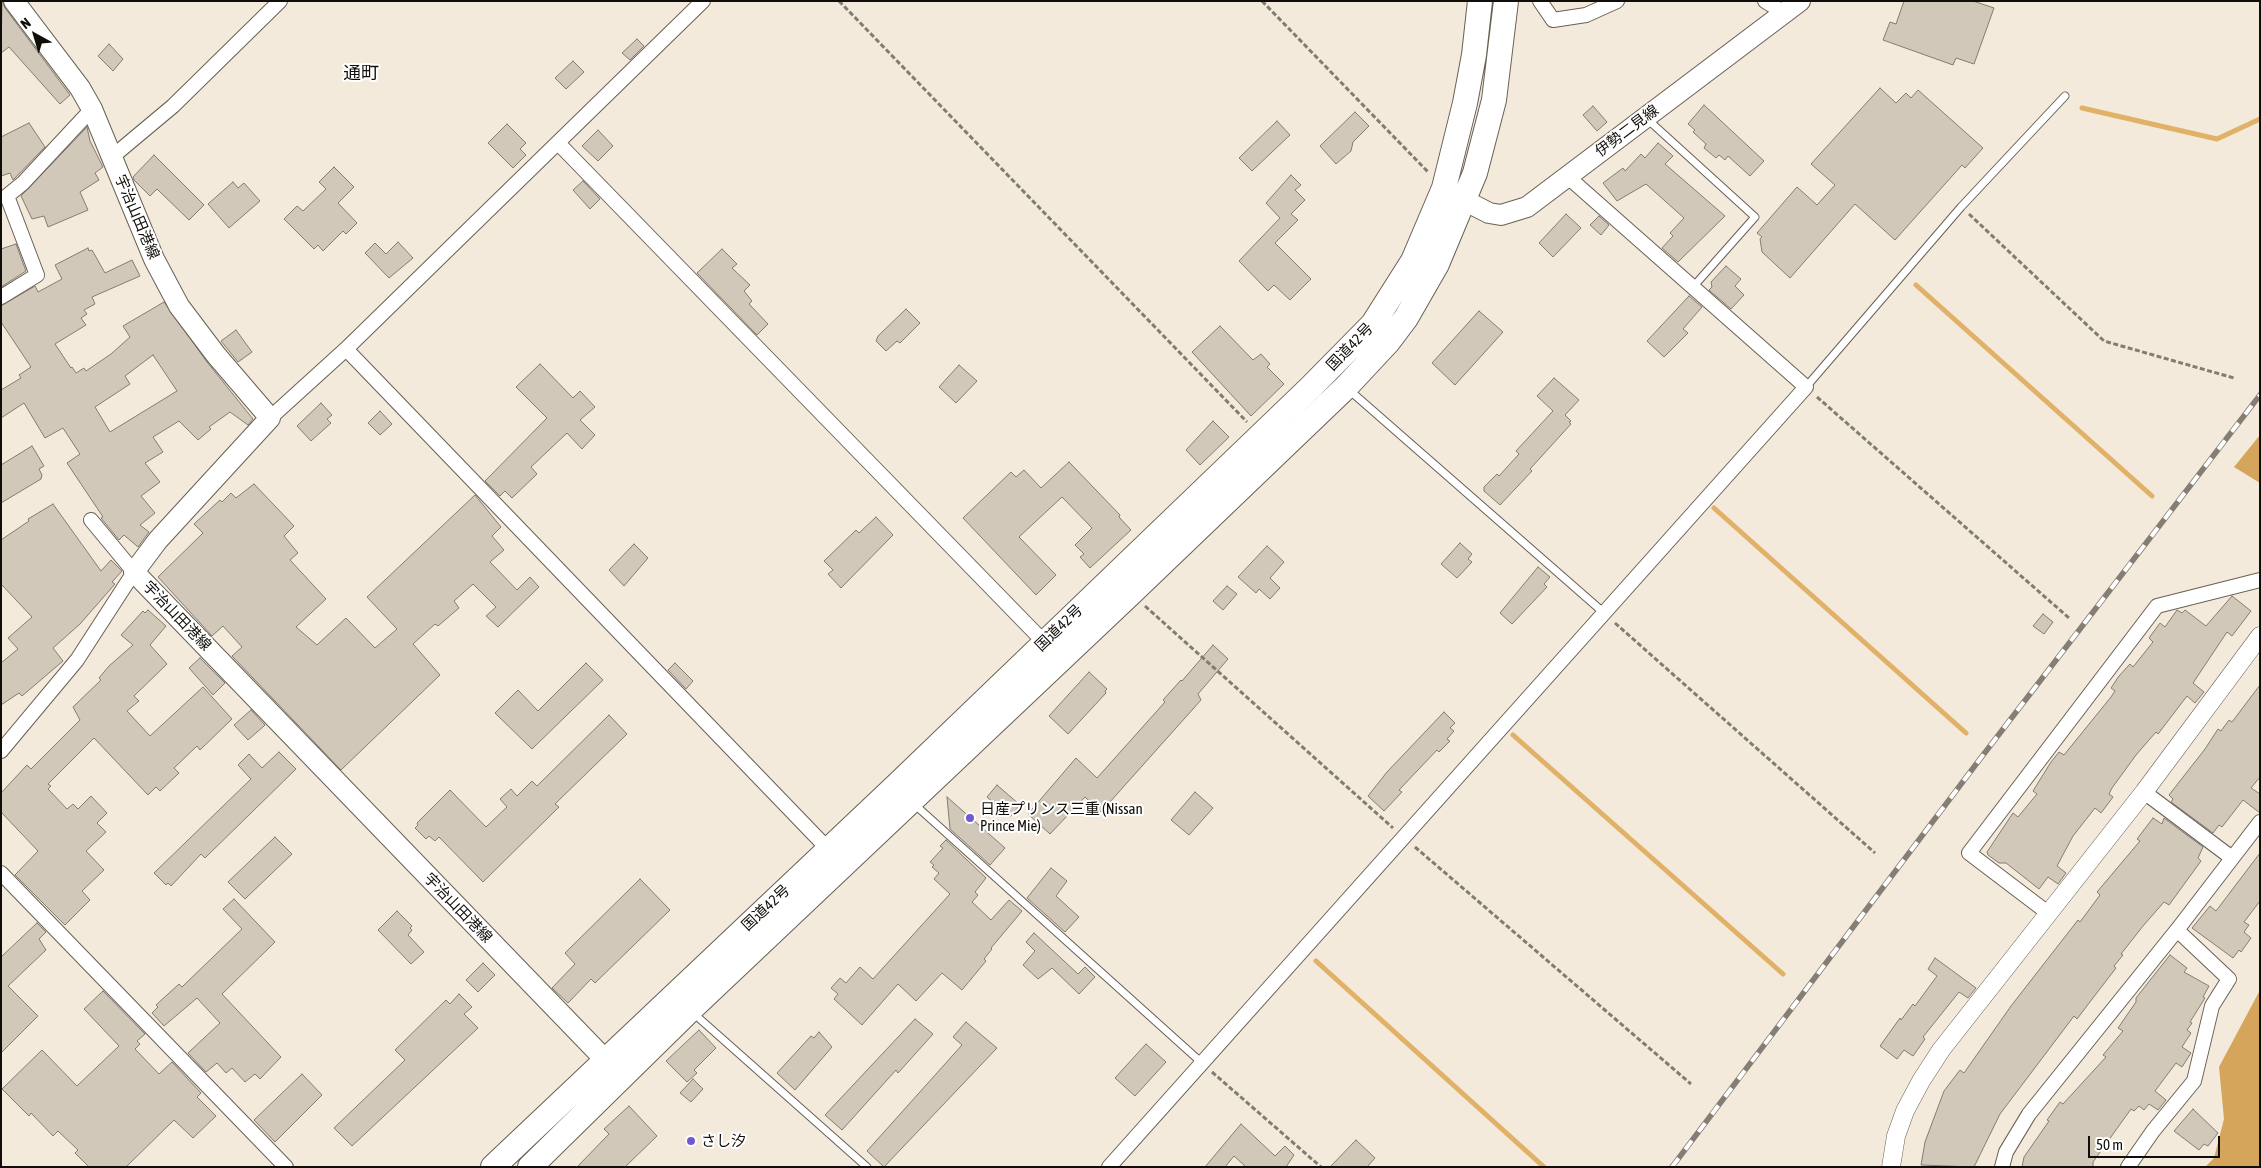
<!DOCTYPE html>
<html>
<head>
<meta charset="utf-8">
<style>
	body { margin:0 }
	#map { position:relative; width:2261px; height:1168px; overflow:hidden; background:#f3eadc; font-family:"Asap Condensed",sans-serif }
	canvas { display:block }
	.frame { position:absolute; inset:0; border:2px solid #110e09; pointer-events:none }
	.north { position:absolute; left:10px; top:10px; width:50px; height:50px; -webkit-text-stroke:4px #fff; paint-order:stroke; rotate:321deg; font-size:14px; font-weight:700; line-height:20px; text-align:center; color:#110e09 }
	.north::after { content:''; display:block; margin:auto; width:18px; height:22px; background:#110e09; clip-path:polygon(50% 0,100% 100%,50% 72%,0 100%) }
	.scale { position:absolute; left:2088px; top:1136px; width:132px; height:22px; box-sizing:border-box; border:2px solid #110e09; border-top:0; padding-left:6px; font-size:15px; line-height:18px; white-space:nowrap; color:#110e09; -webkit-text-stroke:4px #fff; paint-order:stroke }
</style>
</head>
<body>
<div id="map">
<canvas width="2261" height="1168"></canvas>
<div class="frame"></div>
<div class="north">N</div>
<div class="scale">50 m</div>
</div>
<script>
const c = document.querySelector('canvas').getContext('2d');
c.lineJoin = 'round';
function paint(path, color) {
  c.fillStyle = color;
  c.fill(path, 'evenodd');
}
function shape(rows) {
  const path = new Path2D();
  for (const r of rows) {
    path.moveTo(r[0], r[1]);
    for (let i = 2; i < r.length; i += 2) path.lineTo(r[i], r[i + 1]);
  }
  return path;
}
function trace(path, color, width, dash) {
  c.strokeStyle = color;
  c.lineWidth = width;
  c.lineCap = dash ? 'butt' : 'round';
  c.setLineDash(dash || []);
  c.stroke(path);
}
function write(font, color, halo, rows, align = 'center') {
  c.font = font + ' "Asap Condensed","Noto Sans JP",sans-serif';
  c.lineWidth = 4;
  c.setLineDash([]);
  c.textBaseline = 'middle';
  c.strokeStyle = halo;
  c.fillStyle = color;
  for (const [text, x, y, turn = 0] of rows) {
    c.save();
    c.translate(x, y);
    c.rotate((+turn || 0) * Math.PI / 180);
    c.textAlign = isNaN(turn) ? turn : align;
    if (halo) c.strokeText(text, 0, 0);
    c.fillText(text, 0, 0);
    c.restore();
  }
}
paint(shape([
	[2260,435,2260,483,2234,467],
	[2260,990,2260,1167,2205,1167,2214,1158,2224,1119,2219,1067]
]), '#d4a55b');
trace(shape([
	[2082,108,2217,139,2260,119],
	[1916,285,2152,496],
	[1714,508,1966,733],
	[1513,735,1783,974],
	[1316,961,1544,1167]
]), '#e0b167', 5);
const building = shape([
	[2,1,5,8,70,95,60,104,9,47,1,53,2,1],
	[1904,1,1973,1,1994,8,1974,64,1956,58,1953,65,1883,40,1890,22,1896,24,1904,1],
	[637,39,644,46,630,60,622,53,637,39],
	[109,44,123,59,113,71,98,56,109,44],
	[573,61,584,72,566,89,555,78,573,61],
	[1880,88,1896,103,1906,93,1911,98,1918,90,1983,148,1965,168,1962,165,1895,240,1855,204,1790,278,1762,252,1760,239,1762,237,1757,233,1797,187,1817,205,1835,185,1811,164,1880,88],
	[1704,105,1764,161,1750,176,1728,156,1725,160,1719,155,1716,158,1704,148,1706,144,1693,132,1695,130,1688,124,1704,105],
	[1593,106,1607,122,1597,131,1583,115,1593,106],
	[1355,112,1369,126,1353,142,1351,151,1336,164,1320,146,1355,112],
	[1277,121,1290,135,1252,171,1239,158,1277,121],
	[29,123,45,147,13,180,10,173,1,176,1,137,29,123],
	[507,124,526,143,520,149,526,155,513,168,488,143,507,124],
	[87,127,90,141,103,167,95,173,99,180,80,192,88,210,48,227,44,216,32,219,21,196,87,127],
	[598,130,613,146,598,161,582,146,598,130],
	[1658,143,1673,156,1665,164,1725,216,1678,262,1662,248,1673,236,1670,233,1684,218,1646,184,1617,201,1603,183,1623,168,1625,171,1641,154,1645,158,1658,143],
	[154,155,204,205,189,220,157,189,150,196,134,180,133,177,154,155],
	[334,167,354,187,338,203,357,223,346,234,343,231,323,251,318,245,314,249,284,219,297,206,303,211,326,189,319,182,334,167],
	[1291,175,1301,185,1295,190,1305,200,1291,214,1298,220,1275,243,1311,279,1290,300,1274,285,1268,291,1239,261,1280,218,1266,203,1291,175],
	[583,181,600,199,590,209,573,190,583,181],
	[233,182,238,188,244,183,260,201,229,228,208,204,233,182],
	[1566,214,1581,228,1553,257,1539,243,1566,214],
	[1599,216,1609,225,1601,235,1590,225,1599,216],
	[398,242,413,258,389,278,365,253,375,243,386,254,398,242],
	[16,244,26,271,1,287,1,249,16,244],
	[88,248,89,251,92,250,105,273,132,260,140,276,92,297,95,304,84,310,87,314,81,318,86,325,55,344,71,368,72,367,76,373,84,368,86,371,111,354,130,337,123,326,164,302,207,362,253,419,248,425,230,412,209,427,211,429,198,440,179,421,153,437,163,452,145,463,160,482,141,496,155,513,140,525,149,532,138,547,124,535,119,540,101,518,103,517,67,463,80,454,63,428,45,438,24,403,1,418,1,390,21,378,19,375,31,367,1,322,1,306,35,286,38,292,62,279,55,265,88,248],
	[153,355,177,391,110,432,95,407,130,384,125,376,153,355],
	[722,249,737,264,732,268,750,285,744,291,752,301,749,304,768,324,757,335,697,273,722,249],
	[1726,266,1741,279,1735,286,1744,295,1731,309,1709,290,1712,287,1711,282,1726,266],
	[1689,296,1702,307,1683,329,1688,333,1664,357,1647,341,1689,296],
	[906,309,920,323,900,343,897,341,886,351,876,341,878,336,906,309],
	[1479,311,1503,332,1455,385,1432,363,1479,311],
	[1220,326,1253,360,1261,354,1270,364,1267,367,1284,384,1251,416,1192,352,1220,326],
	[236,330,252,352,238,362,221,341,236,330],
	[540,364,573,398,580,391,595,407,580,420,595,435,582,449,567,433,531,467,537,474,512,498,505,491,500,496,485,481,547,418,516,387,540,364],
	[959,365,977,381,956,403,939,387,959,365],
	[1554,378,1579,400,1565,415,1571,421,1569,422,1571,424,1530,469,1532,471,1500,505,1484,491,1484,487,1497,474,1499,476,1519,454,1516,451,1553,411,1537,396,1554,378],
	[321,403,332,415,327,419,331,423,311,441,297,426,321,403],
	[380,411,392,424,380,435,368,423,380,411],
	[1213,421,1229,437,1200,465,1186,450,1213,421],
	[32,446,44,466,39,469,42,475,41,479,1,503,1,465,32,446],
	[1069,462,1120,515,1119,517,1131,530,1090,568,1080,557,1084,554,1075,545,1092,528,1062,497,1019,537,1056,575,1036,595,963,518,1011,472,1016,477,1024,470,1041,488,1069,462],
	[254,484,294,526,284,536,298,553,290,560,326,599,296,627,317,645,346,618,375,648,397,629,367,597,475,495,501,527,492,536,504,550,490,562,517,590,530,577,539,587,498,627,486,616,496,607,473,584,454,601,459,608,438,626,435,624,413,644,440,675,341,770,232,656,242,647,223,626,212,636,158,577,203,533,194,524,220,500,222,502,231,493,236,498,254,484],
	[53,504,101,571,111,560,122,571,112,582,115,584,80,624,53,648,63,661,22,696,19,693,1,705,1,663,18,649,8,638,32,617,1,584,1,540,29,521,28,519,53,504],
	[876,517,893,535,841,588,828,574,833,570,824,561,856,530,859,533,876,517],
	[1460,543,1472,554,1468,559,1472,562,1457,578,1441,564,1460,543],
	[634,544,648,558,624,586,609,570,634,544],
	[1267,546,1284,562,1270,578,1280,588,1270,599,1259,589,1256,593,1238,577,1267,546],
	[1538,567,1550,577,1544,584,1547,587,1512,624,1500,613,1538,567],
	[1227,586,1237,594,1223,610,1213,601,1227,586],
	[2232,596,2251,611,2232,636,2227,632,2193,683,2204,692,2195,703,2187,696,2158,734,2156,732,2136,755,2112,788,2109,794,2113,797,2101,813,2095,808,2073,836,2057,866,2066,873,2058,884,2048,877,2039,889,2006,863,1999,863,1988,855,1987,852,2013,813,2018,817,2037,794,2033,791,2051,762,2059,752,2064,755,2111,697,2115,691,2111,688,2119,676,2130,664,2133,667,2153,642,2149,638,2160,623,2165,627,2177,610,2182,613,2185,610,2206,626,2232,596],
	[148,610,166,626,150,645,167,664,134,696,139,701,127,711,150,736,203,687,232,719,200,750,197,746,174,768,179,773,160,791,156,787,148,795,94,738,48,784,51,786,48,789,67,809,73,804,78,809,91,796,107,813,97,823,106,832,86,851,104,870,82,891,90,900,65,925,15,875,38,851,1,812,1,793,27,765,31,769,80,720,73,707,101,680,99,678,109,666,133,645,121,635,143,611,145,613,148,610],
	[2043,614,2053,622,2044,634,2033,626,2043,614],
	[1213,645,1228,659,1198,694,1201,700,1101,812,1085,797,1050,834,1028,814,1076,758,1097,778,1165,702,1163,700,1181,680,1182,681,1213,645],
	[200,658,225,683,213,695,189,668,200,658],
	[586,663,603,680,532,749,495,713,518,690,538,711,586,663],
	[675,663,693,681,686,689,668,670,675,663],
	[1089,672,1107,689,1105,691,1106,693,1068,734,1049,716,1089,672],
	[2260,685,2260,777,2251,788,2260,794,2260,813,2243,800,2222,827,2219,825,2213,833,2171,802,2173,799,2169,795,2205,749,2218,729,2221,731,2229,720,2232,722,2260,685],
	[251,710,265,725,248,740,234,725,251,710],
	[1444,712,1455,723,1450,728,1454,731,1447,739,1450,741,1439,752,1437,750,1399,790,1402,792,1384,811,1368,796,1387,772,1444,712],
	[609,715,627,734,555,804,559,807,483,882,439,837,435,841,429,836,426,839,415,828,418,825,417,823,450,790,486,827,507,807,500,799,511,789,517,796,532,781,537,786,609,715],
	[279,752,296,769,205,858,201,854,171,886,168,883,166,885,154,873,251,779,238,765,249,754,262,768,279,752],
	[997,785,1020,805,1010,817,987,797,997,785],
	[1195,792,1213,808,1189,835,1171,820,1195,792],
	[947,797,1005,848,990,865,950,829,947,797],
	[2153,818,2162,824,2164,818,2203,847,2198,858,2201,861,2169,905,2164,902,2143,926,2121,954,2123,955,2114,966,2116,968,2096,994,2077,1019,2074,1016,2000,1114,1974,1167,1921,1165,1925,1142,1944,1091,1960,1070,1964,1073,2011,1006,2078,920,2080,922,2100,895,2097,892,2140,841,2137,839,2153,818],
	[275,837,292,854,245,899,228,882,275,837],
	[946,840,986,878,975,892,978,895,972,902,991,920,1009,900,1022,911,991,948,992,949,984,959,986,961,962,990,942,973,916,1001,898,984,862,1025,834,999,838,994,831,988,840,978,846,983,860,967,873,979,950,894,934,879,939,873,932,867,934,865,930,862,943,848,940,846,946,840],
	[2260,853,2260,901,2244,922,2249,925,2244,932,2251,938,2241,952,2239,950,2233,958,2192,928,2210,906,2216,911,2260,853],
	[1051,868,1067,881,1056,896,1079,917,1065,932,1027,898,1051,868],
	[640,879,670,910,595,983,591,979,568,1003,552,988,575,964,565,953,640,879],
	[234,899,275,942,222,994,281,1057,260,1079,255,1074,245,1082,232,1068,226,1073,217,1063,206,1072,188,1053,220,1023,197,998,164,1026,152,1013,158,1007,156,1005,179,984,182,987,242,929,223,909,234,899],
	[397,911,412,926,410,928,412,930,408,935,424,952,411,964,378,930,397,911],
	[37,923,46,932,39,939,46,950,8,986,38,1016,1,1053,1,957,37,923],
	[1034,933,1078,974,1085,967,1095,977,1079,994,1052,968,1038,979,1023,965,1035,951,1026,942,1034,933],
	[2170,955,2187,968,2184,972,2209,986,2203,997,2205,998,2190,1022,2192,1023,2187,1030,2191,1033,2182,1047,2191,1053,2182,1067,2176,1063,2155,1091,2166,1100,2158,1110,2149,1104,2144,1110,2139,1106,2134,1111,2131,1109,2093,1162,2093,1167,2022,1167,2024,1157,2049,1121,2047,1120,2060,1102,2063,1104,2106,1057,2103,1055,2123,1031,2118,1028,2136,1002,2136,998,2170,955],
	[1935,958,1976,988,1968,998,1959,992,1923,1037,1925,1039,1913,1056,1904,1050,1897,1059,1880,1046,1900,1018,1901,1020,1913,1004,1915,1006,1937,976,1928,969,1935,958],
	[483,963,495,975,478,992,466,980,483,963],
	[103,991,145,1034,137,1041,140,1044,135,1049,159,1074,172,1062,201,1093,197,1097,216,1116,193,1138,174,1120,126,1167,89,1167,75,1153,78,1150,58,1131,53,1136,31,1113,29,1116,2,1089,42,1050,77,1086,119,1046,84,1009,103,991],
	[459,994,472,1007,464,1014,478,1028,352,1146,334,1128,405,1060,395,1050,446,1000,450,1004,459,994],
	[915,1019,933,1034,898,1073,896,1070,842,1130,825,1115,915,1019],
	[966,1022,997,1048,884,1167,867,1151,962,1045,953,1037,966,1022],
	[699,1030,716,1048,694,1070,697,1073,687,1082,666,1061,699,1030],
	[819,1032,832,1047,795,1090,777,1073,811,1036,814,1038,819,1032],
	[1146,1044,1166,1062,1135,1096,1115,1078,1146,1044],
	[302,1074,322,1095,275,1142,254,1120,302,1074],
	[693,1079,703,1089,691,1102,680,1093,693,1079],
	[629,1106,657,1136,625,1167,577,1167,609,1134,604,1129,629,1106],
	[2193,1109,2218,1133,2208,1146,2204,1144,2199,1150,2174,1131,2193,1109],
	[1241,1124,1275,1156,1285,1146,1294,1155,1286,1167,1246,1167,1234,1156,1225,1167,1205,1167,1241,1124],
	[1356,1140,1375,1158,1367,1167,1330,1167,1356,1140]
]);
paint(building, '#d1c8ba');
trace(building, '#847c70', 1);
const service = shape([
	[1646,118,1755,217,1693,287],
	[1806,387,1961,207,2065,96],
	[1348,389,1603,612],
	[914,804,1202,1063],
	[692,1012,867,1167]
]);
const minor = shape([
	[1540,1,1553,20,1586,15,1617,1],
	[1765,1,1786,14],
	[558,143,1044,642],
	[112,157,173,106,280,1],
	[1,297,37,275,7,196,23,183,92,109],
	[346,349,828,849],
	[270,418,346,349,703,1],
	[1,751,77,660,134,572,91,520],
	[2144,792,2232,858],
	[1,873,286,1167],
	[2048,913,1969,853,2157,606,2260,580],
	[1109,1167,1806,387,1568,177],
	[2002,1167,2006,1152,2029,1114,2177,930,2260,822],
	[2128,1167,2153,1131,2194,1081,2212,1006,2229,979,2177,930]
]);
const tertiary = shape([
	[1891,1167,1896,1136,1905,1111,1921,1081,1941,1050,2144,792,2260,636]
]);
const secondary = shape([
	[14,1,80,88,92,109,154,259,179,306,216,355,270,418,158,540,134,572,617,1072],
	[1452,194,1489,213,1501,215,1527,207,1800,1]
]);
const trunk = shape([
	[493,1167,896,786,1311,387,1373,324,1413,261,1444,188,1465,103,1474,55,1480,1],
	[530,1167,690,1010,1131,593,1346,387,1388,342,1406,318,1437,264,1475,173,1494,100,1506,1]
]);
trace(service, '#686054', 9);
trace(minor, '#686054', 16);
trace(tertiary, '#686054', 19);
trace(secondary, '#686054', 22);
trace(trunk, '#686054', 26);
trace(shape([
	[839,1,1247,422],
	[1262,1,1428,172],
	[1969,214,2104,341,2234,378],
	[1817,397,2069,618],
	[1145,606,1393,828],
	[1615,623,1875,853],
	[1415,847,1691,1084],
	[1212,1072,1321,1167]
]), '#827c73', 3, [5, 2.5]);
trace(service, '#fff', 7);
trace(minor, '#fff', 14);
trace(tertiary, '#fff', 18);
trace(secondary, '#fff', 20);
trace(trunk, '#fff', 24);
const rail = shape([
	[1672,1167,1980,759,2260,395]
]);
trace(rail, '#847e75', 5.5);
trace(rail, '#fff', 4, [11]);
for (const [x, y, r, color] of [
	[970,818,5,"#6f58d2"],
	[691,1141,5,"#6f58d2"]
]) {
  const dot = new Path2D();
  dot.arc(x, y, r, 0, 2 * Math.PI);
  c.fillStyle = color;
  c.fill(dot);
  trace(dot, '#fff', 2);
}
write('15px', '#110e09', '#fff', [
	["伊勢二見線",1627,131,-37],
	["宇治山田港線",137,217,67],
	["国道42号",1350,347,-46],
	["宇治山田港線",177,616,46],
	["国道42号",1059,628,-44],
	["宇治山田港線",458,908,46],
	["国道42号",766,908,-43]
]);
write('15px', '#110e09', '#fff', [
	["日産プリンス三重 (Nissan",980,809],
	["Prince Mie)",980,826],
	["さし汐",701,1141]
], 'left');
write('18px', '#110e09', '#fff', [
	["通町",361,73]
]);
</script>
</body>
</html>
